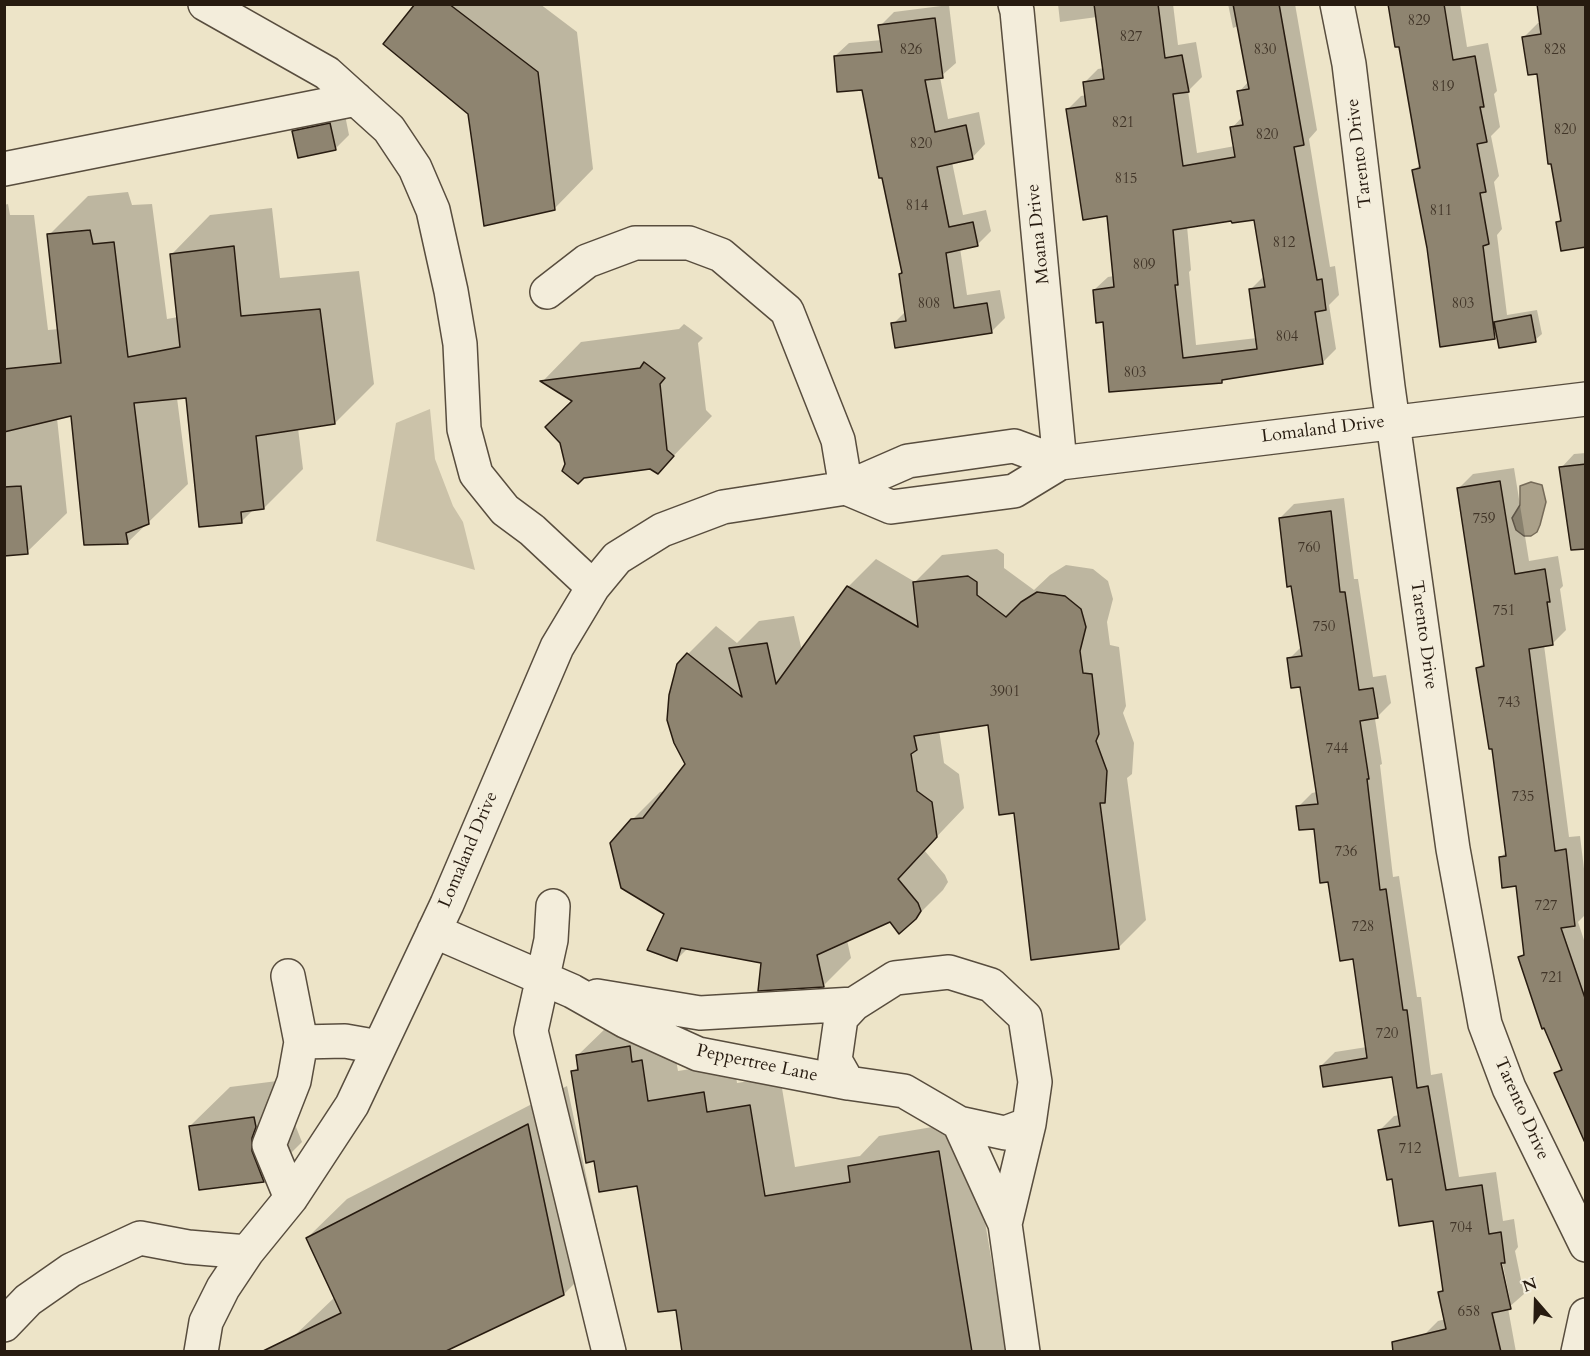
<!DOCTYPE html>
<html>
<head>
<meta charset="utf-8">
<style>
	body { margin:0 }
	#map { position:relative; width:1590px; height:1356px; overflow:hidden; background:#ede4c8; font-family:Cardo,serif }
	canvas { display:block }
	.frame { position:absolute; inset:0; border:6px solid #271b10; pointer-events:none }
	.north { position:absolute; left:1506px; top:1272px; width:60px; height:60px; -webkit-text-stroke:4px #f3eddb; paint-order:stroke; rotate:340deg; font-size:16px; font-weight:700; line-height:24px; text-align:center; color:#271b10 }
	.north::after { content:''; display:block; margin:auto; width:21px; height:27px; background:#271b10; clip-path:polygon(50% 0,100% 100%,50% 72%,0 100%) }
</style>
</head>
<body>
<div id="map">
<canvas width="1590" height="1356"></canvas>
<div class="frame"></div>
<div class="north">N</div>
</div>
<script>
const c = document.querySelector('canvas').getContext('2d');
c.lineJoin = 'round';
function paint(path, color) {
  c.fillStyle = color;
  c.fill(path, 'evenodd');
}
function shape(rows) {
  const path = new Path2D();
  for (const r of rows) {
    path.moveTo(r[0], r[1]);
    for (let i = 2; i < r.length; i += 2) path.lineTo(r[i], r[i + 1]);
  }
  return path;
}
function trace(path, color, width, dash) {
  c.strokeStyle = color;
  c.lineWidth = width;
  c.lineCap = dash ? 'butt' : 'round';
  c.setLineDash(dash || []);
  c.stroke(path);
}
function write(font, color, halo, rows, align = 'center') {
  c.font = font + ' Cardo,serif';
  c.lineWidth = 4.5;
  c.setLineDash([]);
  c.textBaseline = 'middle';
  c.strokeStyle = halo;
  c.fillStyle = color;
  for (const [text, x, y, turn = 0] of rows) {
    c.save();
    c.translate(x, y);
    c.rotate((+turn || 0) * Math.PI / 180);
    c.textAlign = isNaN(turn) ? turn : align;
    if (halo) c.strokeText(text, 0, 0);
    c.fillText(text, 0, 0);
    c.restore();
  }
}
paint(shape([
	[430,409,435,459,453,506,463,522,475,570,376,541,396,423]
]), '#cbc2a9');
const water = shape([
	[1531,482,1542,485,1546,502,1540,525,1537,532,1531,536,1524,536,1516,530,1512,518,1520,505,1520,486,1531,482]
]);
paint(water, '#aaa089');
trace(water, '#766b59', 1.5);
paint(shape([
	[417,4,540,4,577,32,593,169,554,209,470,113],
	[1058,4,1173,4,1178,45,1196,42,1202,77,1188,91,1197,153,1235,146,1232,128,1243,116,1239,92,1249,81,1238,26,1233,28,1228,4,1295,4,1317,130,1309,139,1330,267,1335,266,1339,295,1329,305,1336,349,1322,363,1225,378,1221,382,1104,321,1094,290,1108,277,1114,276,1109,214,1067,110,1081,96,1086,95,1084,83,1098,69,1104,68,1097,17,1060,22],
	[1255,218,1264,276,1250,290,1257,338,1196,345,1189,272,1191,270,1187,226],
	[1390,4,1460,4,1467,47,1488,43,1497,91,1494,94,1500,127,1491,136,1499,176,1494,182,1502,229,1497,235,1507,315,1537,310,1542,334,1535,340,1498,334,1494,337,1429,248,1414,170,1421,164,1400,45],
	[949,5,956,63,940,77,948,119,979,112,985,144,972,158,952,162,963,215,986,210,991,231,977,245,960,248,967,295,1000,290,1005,318,991,332,893,324,906,311,903,272,863,88,835,56,849,43,882,40,880,26,894,12],
	[1538,23,1541,23,1586,245,1557,223,1562,218,1538,72,1524,37],
	[344,110,349,135,335,149,294,131,308,117],
	[128,192,132,205,152,204,167,319,178,317,171,255,210,215,272,208,280,278,359,271,374,384,335,423,298,428,303,469,264,508,254,509,242,521,188,397,177,398,188,484,128,542,72,414,57,418,67,513,27,552,4,555,4,205,8,204,10,215,34,215,48,330,59,329,49,235,88,196],
	[684,324,703,338,698,343,706,410,712,416,658,472,574,400,543,381,581,342,679,329],
	[1586,453,1586,505,1561,468,1574,454],
	[1514,468,1529,561,1558,556,1563,586,1560,589,1566,630,1552,644,1544,645,1569,837,1580,836,1586,885,1586,914,1578,922,1586,946,1586,1132,1556,1073,1562,1067,1520,957,1525,953,1517,885,1500,858,1507,851,1493,747,1478,668,1484,662,1459,488,1473,474],
	[1344,498,1354,579,1358,579,1373,677,1386,675,1391,703,1375,719,1382,764,1380,765,1393,877,1399,876,1417,997,1421,997,1431,1075,1442,1073,1459,1177,1496,1172,1503,1221,1514,1219,1518,1247,1515,1251,1524,1294,1508,1308,1516,1352,1428,1352,1424,1335,1438,1321,1446,1319,1440,1292,1444,1288,1434,1219,1393,1177,1380,1130,1394,1116,1400,1115,1393,1075,1321,1066,1335,1052,1367,1047,1354,957,1315,827,1298,807,1312,793,1317,792,1301,685,1289,659,1302,646,1280,518,1294,504],
	[1498,1256,1501,1256,1510,1300,1507,1300],
	[997,549,1004,554,1004,568,1034,590,1050,575,1066,565,1093,569,1108,581,1113,599,1107,622,1110,645,1119,647,1126,706,1123,713,1134,743,1132,774,1127,778,1146,920,1118,948,1015,812,989,723,939,730,944,763,959,774,964,808,924,850,945,875,948,882,943,890,915,918,891,920,847,940,851,958,823,986,763,962,688,948,677,959,666,914,632,820,660,792,666,791,687,764,678,664,716,626,737,643,759,621,794,616,802,651,848,587,876,559,915,582,942,555],
	[608,1026,671,1031,678,1071,734,1062,737,1083,780,1076,795,1167,860,1156,879,1136,968,1121,1007,1352,684,1352,677,1308,638,1184,595,1159,573,1072,579,1066,577,1056],
	[293,1079,290,1112,302,1142,263,1181,190,1126,230,1087],
	[567,1086,603,1255,564,1294,293,1337,335,1297,307,1238,347,1199]
]), '#0003');
const building = shape([
	[415,4,449,4,538,72,555,210,484,226,468,114,383,44,415,4],
	[1094,4,1158,4,1165,58,1182,55,1189,92,1173,94,1183,166,1235,157,1230,127,1243,125,1237,91,1249,89,1233,4,1279,4,1304,145,1294,147,1317,280,1322,279,1326,310,1315,312,1323,364,1222,380,1222,383,1109,392,1103,322,1096,323,1093,290,1114,287,1107,216,1083,220,1066,109,1086,106,1083,82,1104,79,1094,4],
	[1254,220,1265,287,1249,289,1257,349,1183,358,1175,285,1178,285,1173,230,1231,221,1232,223,1254,220],
	[1388,4,1444,4,1453,60,1475,56,1484,107,1480,107,1487,142,1477,144,1486,192,1480,193,1489,244,1483,246,1495,339,1440,347,1427,248,1412,170,1420,168,1399,47,1395,47,1388,4],
	[1537,4,1586,4,1586,247,1561,251,1556,222,1561,221,1551,164,1548,164,1537,74,1528,75,1522,37,1541,34,1537,4],
	[935,18,943,78,925,80,935,132,966,125,973,159,937,167,949,227,973,222,978,246,946,253,954,308,987,303,992,333,895,348,891,323,906,321,899,274,902,273,882,178,879,178,862,90,837,92,834,56,882,52,878,25,935,18],
	[330,123,336,150,298,158,292,131,330,123],
	[90,230,93,244,114,242,128,357,180,347,170,254,234,246,241,316,320,309,335,424,256,436,264,509,241,512,242,523,199,527,186,398,134,403,149,524,126,533,128,544,84,545,71,416,4,432,4,369,61,363,47,234,90,230],
	[1531,315,1536,342,1499,348,1494,322,1531,315],
	[644,362,665,378,660,384,667,450,674,456,658,474,650,469,584,478,578,484,562,471,565,464,560,443,545,427,572,401,540,381,640,368,644,362],
	[1586,464,1586,549,1571,550,1559,467,1586,464],
	[1500,481,1515,574,1545,569,1550,602,1547,602,1553,645,1529,649,1555,851,1566,849,1575,926,1561,928,1586,1001,1586,1145,1554,1073,1562,1070,1544,1028,1542,1029,1518,957,1524,955,1516,886,1502,888,1499,857,1506,856,1492,749,1489,749,1476,668,1484,666,1457,488,1500,481],
	[21,486,28,554,4,556,4,487,21,486],
	[1331,511,1340,592,1345,592,1359,690,1373,688,1378,718,1360,721,1369,779,1367,779,1380,890,1386,889,1403,1010,1407,1010,1417,1088,1428,1086,1446,1190,1482,1185,1489,1234,1501,1232,1505,1263,1501,1263,1511,1309,1492,1313,1501,1352,1393,1352,1392,1342,1446,1329,1438,1292,1443,1291,1433,1221,1399,1226,1392,1179,1387,1180,1378,1130,1400,1126,1392,1077,1323,1087,1320,1066,1367,1058,1353,959,1340,961,1328,882,1320,883,1314,829,1299,830,1296,806,1318,804,1300,687,1291,688,1287,658,1302,656,1291,586,1287,587,1279,518,1331,511],
	[968,576,977,582,977,595,1006,617,1021,602,1037,592,1065,596,1081,609,1086,627,1080,651,1083,673,1092,674,1099,734,1096,741,1107,771,1105,803,1100,803,1119,949,1031,960,1014,813,999,815,988,725,914,736,917,750,911,754,917,791,932,802,937,837,898,879,918,903,921,911,916,919,899,934,890,922,817,955,824,987,758,991,761,963,681,948,677,961,647,950,664,914,621,888,610,843,631,819,643,818,685,764,674,743,667,720,669,695,677,664,687,653,742,697,729,648,767,643,776,684,847,586,918,627,913,582,968,576],
	[630,1046,632,1062,642,1060,648,1101,704,1092,707,1112,750,1105,765,1196,850,1182,848,1166,939,1151,972,1352,682,1352,676,1310,658,1312,637,1186,599,1192,594,1161,586,1163,571,1071,578,1070,576,1055,630,1046],
	[254,1117,256,1127,252,1138,252,1151,264,1182,199,1190,189,1126,254,1117],
	[528,1124,564,1295,444,1352,261,1352,341,1313,306,1238,528,1124]
]);
paint(building, '#8e8470');
trace(building, '#271b10', 1.5);
const minor = shape([
	[205,4,327,73,389,129,415,168,433,210,451,291,460,344,464,429,476,474,505,510,532,530,593,587],
	[1015,4,1017,11,1060,463],
	[1337,4,1349,64,1388,387,1453,849,1485,1024,1509,1088,1586,1245],
	[4,169,356,99],
	[547,292,587,261,635,243,689,243,721,255,787,311,838,440,846,488],
	[846,488,891,507,1014,491,1060,463,1586,399],
	[553,906,551,940,531,1031,609,1352],
	[434,931,572,991,625,1021,698,1054,848,1083],
	[288,976,301,1042,294,1081,269,1145,291,1198],
	[597,996,700,1013,854,1004],
	[301,1042,345,1041,379,1047],
	[959,1123,1005,1133,1029,1124,1035,1082,1025,1017,991,985,949,972,895,978,854,1004,841,1018,835,1060,848,1083,904,1091,959,1123,1005,1224,1023,1352],
	[1005,1224,1029,1124],
	[4,1325,28,1300,71,1270,140,1238,188,1247,247,1252],
	[201,1352,206,1322,223,1288,247,1252,291,1198,352,1105,447,904,557,647,593,587,617,558,662,530,723,507,846,488,908,461,1014,446,1060,463],
	[1578,1352,1586,1315]
]);
trace(minor, '#584d3e', 36);
trace(minor, '#f3eddb', 33);
write('15px', '#413528', null, [
	["829",1419,22],
	["827",1131,38],
	["826",911,51],
	["830",1265,51],
	["828",1555,51],
	["819",1443,88],
	["821",1123,124],
	["820",1565,131],
	["820",1267,136],
	["820",921,145],
	["815",1126,180],
	["814",917,207],
	["811",1441,212],
	["812",1284,244],
	["809",1144,266],
	["808",929,305],
	["803",1463,305],
	["804",1287,338],
	["803",1135,374],
	["759",1484,520],
	["760",1309,549],
	["751",1504,612],
	["750",1324,628],
	["3901",1005,693],
	["743",1509,704],
	["744",1337,750],
	["735",1523,798],
	["736",1346,853],
	["727",1546,907],
	["728",1363,928],
	["721",1552,979],
	["720",1387,1035],
	["712",1410,1150],
	["704",1461,1229],
	["658",1469,1313]
]);
write('18px', '#271b10', '#f3eddb', [
	["Tarento Drive",1360,153,-97],
	["Moana Drive",1039,234,-96],
	["Lomaland Drive",1323,430,-7],
	["Tarento Drive",1423,635,82],
	["Lomaland Drive",469,850,-67],
	["Peppertree Lane",757,1064,12],
	["Tarento Drive",1521,1109,66]
]);
</script>
</body>
</html>
